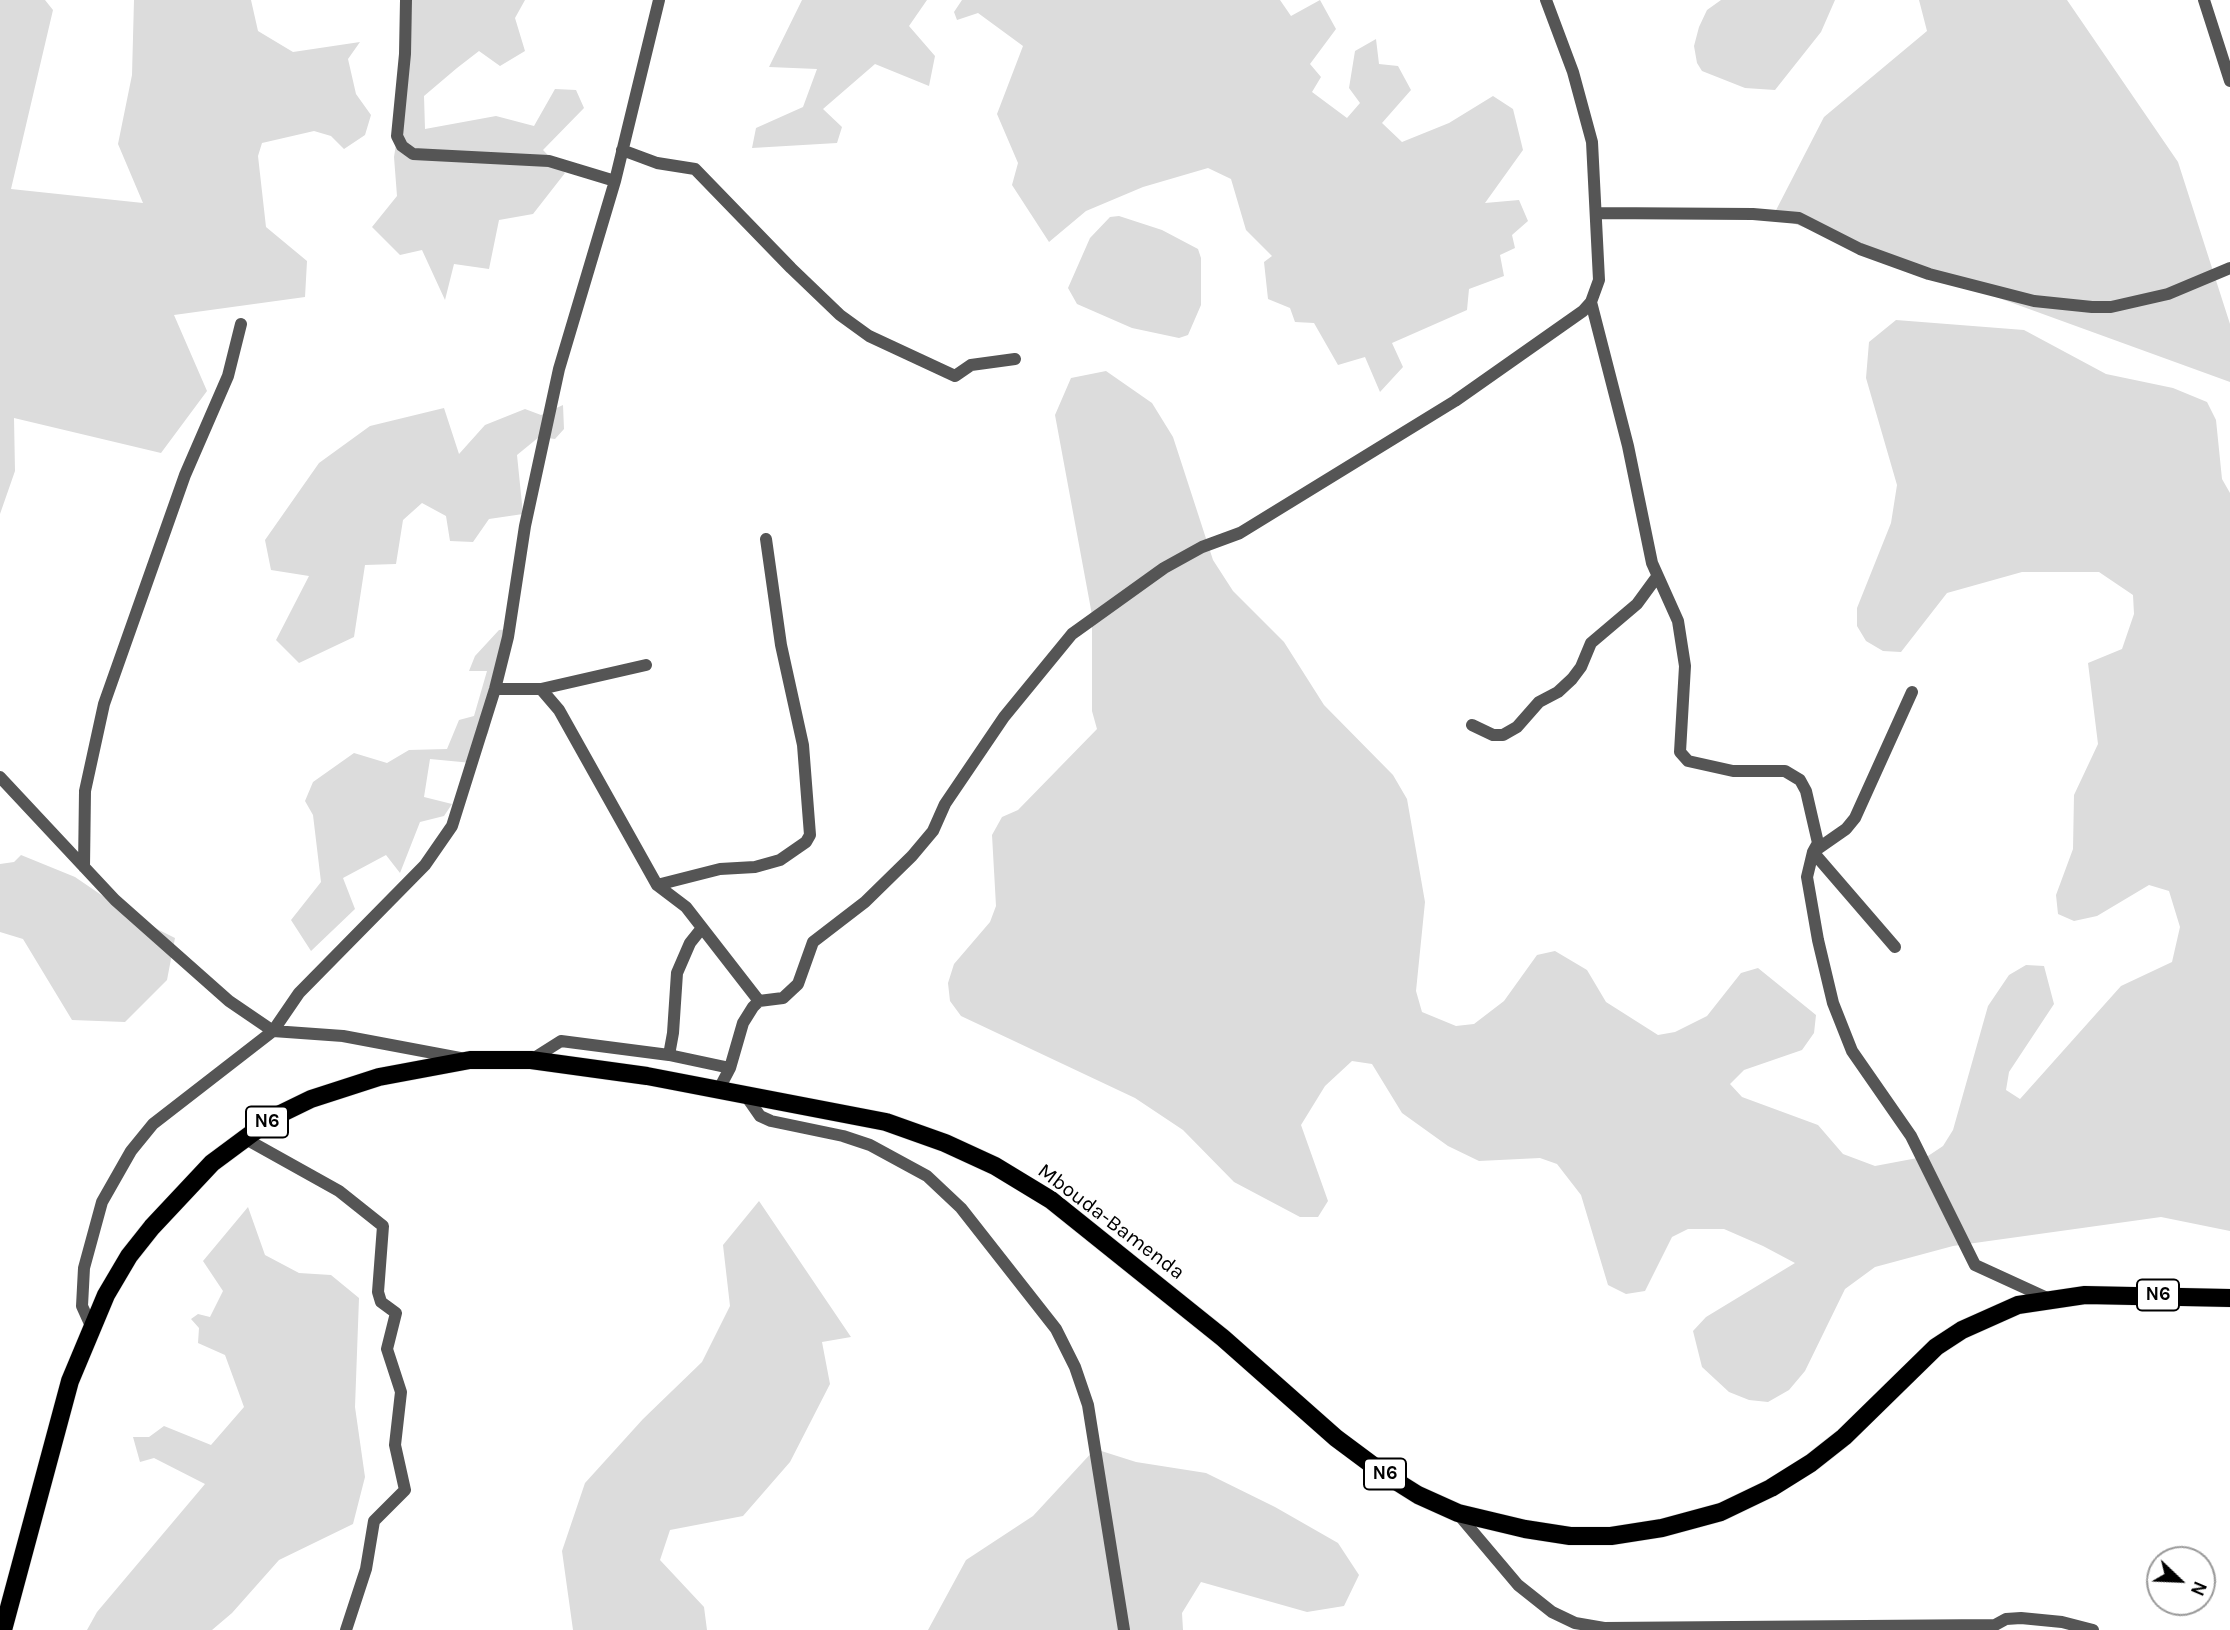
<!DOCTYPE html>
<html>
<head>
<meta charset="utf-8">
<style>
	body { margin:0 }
	#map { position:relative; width:2230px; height:1630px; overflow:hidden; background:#fff; font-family:Karla,sans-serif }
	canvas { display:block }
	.north { position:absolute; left:2146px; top:1546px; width:70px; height:70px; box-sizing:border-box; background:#fff; border:2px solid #999; border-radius:50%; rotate:113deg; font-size:19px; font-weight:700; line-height:28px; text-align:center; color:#000 }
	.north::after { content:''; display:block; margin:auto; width:24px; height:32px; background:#000; clip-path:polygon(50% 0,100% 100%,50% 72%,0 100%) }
</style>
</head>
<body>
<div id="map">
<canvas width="2230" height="1630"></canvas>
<div class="north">N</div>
</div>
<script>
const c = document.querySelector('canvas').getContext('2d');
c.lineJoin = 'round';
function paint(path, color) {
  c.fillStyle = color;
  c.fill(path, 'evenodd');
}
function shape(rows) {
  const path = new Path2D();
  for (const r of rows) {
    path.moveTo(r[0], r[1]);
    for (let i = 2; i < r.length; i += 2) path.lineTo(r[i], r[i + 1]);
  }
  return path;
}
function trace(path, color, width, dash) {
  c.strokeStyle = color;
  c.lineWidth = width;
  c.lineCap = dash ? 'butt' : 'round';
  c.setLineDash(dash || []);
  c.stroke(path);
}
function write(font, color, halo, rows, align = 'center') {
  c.font = font + ' Karla,sans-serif';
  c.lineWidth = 7;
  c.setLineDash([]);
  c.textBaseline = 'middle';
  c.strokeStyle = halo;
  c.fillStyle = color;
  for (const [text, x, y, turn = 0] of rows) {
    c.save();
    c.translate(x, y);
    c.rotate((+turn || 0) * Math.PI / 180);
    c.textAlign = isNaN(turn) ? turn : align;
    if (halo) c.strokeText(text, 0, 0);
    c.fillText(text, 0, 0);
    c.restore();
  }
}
paint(shape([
	[0,0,45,0,53,10,11,189,143,203,118,144,132,75,134,0,251,0,258,31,293,52,360,42,348,59,356,94,371,115,365,135,344,149,331,136,314,131,262,143,258,156,266,227,307,261,305,297,174,315,207,391,161,453,14,418,15,471,0,514],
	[412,0,525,0,515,18,525,51,500,66,479,51,457,68,424,96,425,129,496,116,534,126,555,89,576,90,584,108,543,150,565,173,533,214,499,220,489,269,454,264,445,300,422,250,400,255,372,227,397,196,394,157,409,60],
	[802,0,927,0,909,26,935,56,929,86,875,64,823,109,842,127,837,143,752,148,756,128,803,107,817,69,769,67],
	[962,0,1280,0,1291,16,1320,0,1336,29,1310,64,1321,77,1312,92,1347,118,1360,103,1349,88,1355,51,1376,39,1379,64,1398,66,1411,90,1382,123,1402,142,1449,123,1493,96,1513,109,1523,150,1485,203,1519,200,1528,221,1512,235,1515,248,1500,255,1504,276,1469,289,1467,310,1392,343,1403,367,1380,392,1365,357,1338,365,1314,323,1295,322,1290,308,1268,299,1264,262,1272,256,1246,230,1231,179,1208,168,1143,187,1086,211,1049,242,1012,185,1018,163,997,114,1023,46,978,13,957,20,954,12],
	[1721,0,1835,0,1821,32,1775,90,1745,88,1702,71,1697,63,1694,46,1699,27,1707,10],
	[1919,0,2067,0,2178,162,2230,324,2230,382,1773,216,1824,117,1927,31],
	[1119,216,1162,230,1198,249,1201,258,1201,305,1188,335,1179,338,1132,328,1077,304,1068,288,1090,238,1110,217],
	[1896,320,2024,330,2106,374,2173,388,2207,402,2216,420,2222,479,2230,493,2230,1231,2161,1217,1953,1246,1875,1267,1845,1289,1805,1371,1789,1390,1768,1402,1749,1400,1729,1392,1702,1367,1693,1331,1706,1317,1795,1263,1763,1246,1724,1229,1688,1229,1672,1237,1645,1291,1626,1294,1608,1285,1581,1195,1557,1164,1540,1158,1479,1161,1448,1146,1402,1113,1372,1064,1352,1061,1325,1086,1301,1125,1328,1201,1318,1217,1300,1217,1234,1182,1183,1130,1135,1098,961,1016,950,1001,948,983,954,964,990,922,996,906,992,835,1002,817,1018,810,1097,729,1092,711,1092,615,1055,415,1071,378,1106,371,1152,403,1173,437,1213,560,1233,591,1284,642,1324,705,1393,775,1407,799,1425,902,1416,991,1422,1012,1456,1026,1474,1024,1504,1001,1537,955,1555,951,1587,970,1606,1002,1658,1035,1675,1032,1707,1016,1741,973,1758,968,1816,1015,1814,1033,1802,1050,1744,1070,1730,1084,1742,1097,1818,1125,1843,1154,1875,1166,1928,1156,1943,1146,1953,1130,1988,1006,2009,975,2026,965,2044,966,2054,1004,2009,1072,2006,1090,2020,1099,2121,986,2172,962,2180,927,2169,891,2149,885,2097,916,2074,921,2058,914,2056,895,2073,849,2074,795,2098,744,2088,663,2122,649,2134,614,2133,595,2099,572,2022,572,1947,593,1901,652,1883,651,1866,641,1857,626,1857,608,1891,523,1897,485,1866,378,1869,342],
	[563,405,564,429,555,439,539,437,517,455,523,514,489,519,473,542,450,541,446,516,422,503,403,520,396,564,365,565,354,637,299,663,276,640,309,576,271,570,265,540,319,463,370,426,444,408,459,454,485,425,525,409,541,415],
	[512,629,488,733,472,763,430,759,424,797,452,804,444,816,420,822,400,873,386,855,343,878,355,909,311,951,291,920,321,882,313,815,305,801,313,782,354,753,387,763,409,750,447,749,459,720,474,716,487,671,469,671,475,656,499,630],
	[21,855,75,877,135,918,175,938,167,980,125,1022,72,1020,23,939,0,932,0,864,14,862],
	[759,1201,851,1337,822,1342,830,1384,790,1462,743,1516,670,1530,660,1560,704,1607,707,1630,573,1630,562,1551,585,1483,643,1419,702,1362,730,1306,723,1245],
	[248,1207,265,1255,299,1273,331,1275,359,1298,355,1407,365,1477,353,1524,279,1560,232,1613,212,1630,87,1630,97,1612,205,1484,154,1458,140,1462,133,1437,149,1437,164,1426,211,1445,244,1407,225,1355,198,1343,199,1328,191,1319,198,1314,210,1317,223,1291,203,1261],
	[1095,1449,1136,1462,1206,1473,1275,1507,1338,1543,1359,1575,1344,1606,1307,1612,1201,1582,1182,1613,1183,1630,928,1630,966,1560,1033,1516]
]), '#dcdcdc');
const highway = shape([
	[3,1630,70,1381,106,1295,129,1256,152,1227,212,1163,274,1117,311,1099,379,1077,470,1060,531,1060,647,1076,886,1122,945,1143,995,1166,1051,1200,1223,1338,1336,1438,1383,1473,1418,1495,1458,1513,1525,1529,1570,1536,1611,1536,1662,1528,1721,1512,1771,1488,1811,1463,1844,1437,1936,1347,1962,1330,2018,1305,2085,1295,2230,1298]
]);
trace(highway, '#dbdbdb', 19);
trace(shape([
	[406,0,405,54,397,136,402,146,413,154,549,161,615,181],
	[2204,0,2230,81],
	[622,150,657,163,695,169,791,268,840,315,869,336,955,376,971,365,1015,359],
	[1596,213,1753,214,1799,218,1860,249,1929,274,2034,301,2092,307,2111,307,2168,294,2230,268],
	[1591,302,1628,446,1652,563,1678,621,1685,666,1680,752,1688,761,1733,771,1785,771,1800,780,1806,791,1818,843,1813,852,1895,947],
	[495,689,541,689,646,665],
	[541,689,559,710,657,885,686,907,759,1001],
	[1912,692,1855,818,1846,829,1813,852,1807,877,1818,940,1833,1003,1852,1051,1911,1136,1975,1265,2047,1298],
	[1472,725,1493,735,1503,735,1517,727,1539,702,1558,692,1572,679,1581,667,1591,643,1637,604,1656,578],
	[0,777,115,900,229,1001,273,1031,343,1036,460,1058],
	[84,867,85,791,104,704,185,475,228,376,241,324],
	[657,885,720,869,755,867,780,860,806,842,810,835,803,745,781,645,766,539],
	[669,1055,673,1033,677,973,690,943,702,928],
	[531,1060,561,1041,669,1055,730,1068],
	[719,1089,730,1068,743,1023,753,1007,759,1001,783,998,798,984,813,942,865,902,912,856,933,831,945,804,1004,717,1072,634,1164,568,1202,547,1240,533,1455,401,1583,311,1591,302,1599,280,1592,142,1573,72,1546,0],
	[744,1093,760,1116,771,1121,843,1136,870,1145,927,1176,961,1208,1056,1329,1075,1367,1088,1405,1124,1630],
	[244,1138,339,1191,383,1226,378,1292,381,1302,396,1313,387,1349,401,1392,395,1445,405,1490,374,1521,366,1569,346,1630],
	[91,1326,82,1306,84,1268,102,1202,131,1151,153,1124,273,1031,299,993,425,865,452,826,495,689,508,637,525,526,559,369,615,181,659,0],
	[1458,1514,1518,1585,1552,1612,1575,1623,1604,1628,1995,1625,2006,1619,2021,1618,2062,1622,2093,1630]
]), '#555', 12);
trace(highway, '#000', 18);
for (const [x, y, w] of [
	[267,1122,42],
	[2158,1295,42],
	[1385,1474,42]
]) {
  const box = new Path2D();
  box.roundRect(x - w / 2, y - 15.5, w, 31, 5);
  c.fillStyle = '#fff';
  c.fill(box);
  trace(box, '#000', 2);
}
write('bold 19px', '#000', null, [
	["N6",267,1122],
	["N6",2158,1295],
	["N6",1385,1474]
]);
write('21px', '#000', '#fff', [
	["Mbouda-Bamenda",1111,1222,37]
]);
</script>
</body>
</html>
